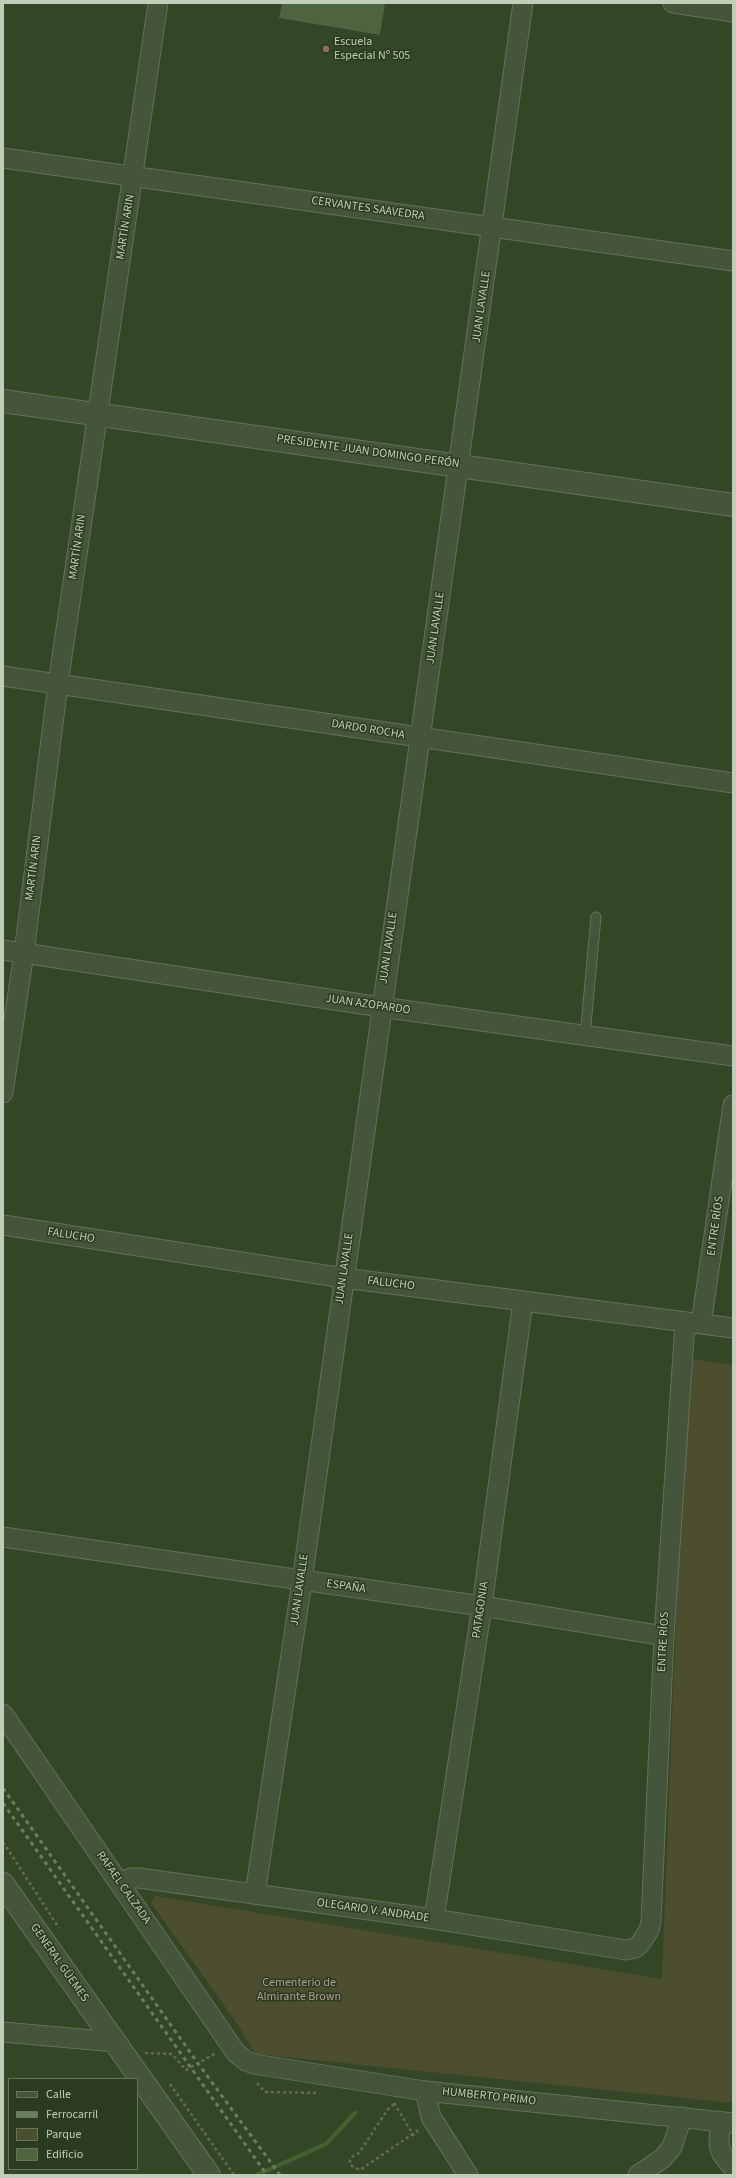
<!DOCTYPE html>
<html>
<head>
<meta charset="utf-8">
<style>
	body { margin:0 }
	#map { position:relative; width:736px; height:2178px; overflow:hidden; background:#334626; font-family:"Source Sans 3",sans-serif }
	canvas { display:block }
	.frame { position:absolute; inset:0; border:4px solid #c0ceb9; pointer-events:none }
	.legend { position:absolute; left:8px; top:2078px; width:130px; height:92px; box-sizing:border-box; background:#2a3b1f; border:1px solid #66765d; margin:0; padding:5px 7px; list-style:none; font-size:12px; color:#c0ceb9 }
	.legend li { display:flex; align-items:center; gap:8px; height:20px }
	.legend b { width:20px; border:1px solid #66765d }
</style>
</head>
<body>
<div id="map">
<canvas width="736" height="2178"></canvas>
<div class="frame"></div>
<ul class="legend">
<li><b style="height:5px;background:#45553b"></b>Calle</li>
<li><b style="height:5px;background:#6b7e5f"></b>Ferrocarril</li>
<li><b style="height:11px;background:#4d4d30"></b>Parque</li>
<li><b style="height:11px;background:#4e6340"></b>Edificio</li>
</ul>
</div>
<script>
const c = document.querySelector('canvas').getContext('2d');
c.lineJoin = 'round';
function paint(path, color) {
  c.fillStyle = color;
  c.fill(path, 'evenodd');
}
function shape(rows) {
  const path = new Path2D();
  for (const r of rows) {
    path.moveTo(r[0], r[1]);
    for (let i = 2; i < r.length; i += 2) path.lineTo(r[i], r[i + 1]);
  }
  return path;
}
function trace(path, color, width, dash) {
  c.strokeStyle = color;
  c.lineWidth = width;
  c.lineCap = dash ? 'butt' : 'round';
  c.setLineDash(dash || []);
  c.stroke(path);
}
function write(font, color, halo, rows, align = 'center') {
  c.font = font + ' "Source Sans 3",sans-serif';
  c.lineWidth = 3;
  c.setLineDash([]);
  c.textBaseline = 'middle';
  c.strokeStyle = halo;
  c.fillStyle = color;
  for (const [text, x, y, turn = 0] of rows) {
    c.save();
    c.translate(x, y);
    c.rotate((+turn || 0) * Math.PI / 180);
    c.textAlign = isNaN(turn) ? turn : align;
    if (halo) c.strokeText(text, 0, 0);
    c.fillText(text, 0, 0);
    c.restore();
  }
}
paint(shape([
	[686,1358,733,1365,733,2103,255,2054,236,2022,151,1903,155,1896,662,1979]
]), '#4d4d30');
trace(shape([
	[257,2175,326,2144,355,2113]
]), '#42612f', 4.5);
paint(shape([
	[282,3,385,3,380,35,279,18]
]), '#4e6340');
const service = shape([
	[585,1036,596,917]
]);
const minor = shape([
	[673,3,733,12],
	[3,158,733,261],
	[3,676,733,783],
	[3,950,381,1007,733,1056],
	[3,1093,24,953,58,684,158,3],
	[3,1225,344,1278,733,1328],
	[701,1324,733,1105],
	[3,1537,482,1606,664,1636],
	[3,1714,236,2053,246,2061,254,2064,425,2091,733,2123],
	[119,1883,131,1878,139,1878,434,1919,626,1950,635,1948,640,1944,649,1930,651,1921,664,1636,685,1323],
	[255,1894,302,1581,523,3],
	[434,1919,482,1606,523,1301],
	[3,2032,115,2042],
	[425,2091,431,2117,468,2175],
	[720,2121,719,2145,722,2154,733,2168],
	[638,2175,663,2158,672,2147,682,2117]
]);
const tertiary = shape([
	[3,401,733,505],
	[3,1884,209,2175]
]);
trace(service, '#637259', 11);
trace(minor, '#637259', 21);
trace(tertiary, '#637259', 24);
trace(shape([
	[3,1842,59,1928],
	[145,2053,172,2054,186,2070,216,2053],
	[257,2083,265,2092,319,2093],
	[170,2084,234,2175],
	[394,2103,414,2136],
	[394,2104,388,2109,359,2153,353,2156,350,2160,350,2165,360,2170,420,2129]
]), '#676b50', 2.5, [3, 3]);
trace(service, '#45553b', 9);
trace(minor, '#45553b', 19);
trace(tertiary, '#45553b', 22);
trace(shape([
	[3,1788,197,2062,280,2175],
	[3,1803,267,2175]
]), '#6b7e5f', 3, [4, 4]);
for (const [x, y, r, color] of [
	[326,49,4,"#8d6e63"]
]) {
  const dot = new Path2D();
  dot.arc(x, y, r, 0, 2 * Math.PI);
  c.fillStyle = color;
  c.fill(dot);
  trace(dot, '#2a3b1f', 1.5);
}
write('12px', '#c0ceb9', '#2a3b1f', [
	["Escuela",334,42],
	["Especial Nº 505",334,56]
], 'left');
write('12px', '#c0ceb9', '#2a3b1f', [
	["CERVANTES SAAVEDRA",368,209,8],
	["MARTÍN ARIN",126,227,-81],
	["JUAN LAVALLE",482,307,-82],
	["PRESIDENTE JUAN DOMINGO PERÓN",368,452,8],
	["MARTÍN ARIN",78,547,-82],
	["JUAN LAVALLE",436,628,-82],
	["DARDO ROCHA",368,730,9],
	["MARTÍN ARIN",34,868,-83],
	["JUAN LAVALLE",389,948,-82],
	["JUAN AZOPARDO",368,1005,8],
	["ENTRE RÍOS",716,1226,-82],
	["FALUCHO",71,1236,9],
	["JUAN LAVALLE",345,1269,-82],
	["FALUCHO",391,1284,7],
	["ESPAÑA",346,1587,8],
	["JUAN LAVALLE",300,1590,-82],
	["PATAGONIA",481,1610,-82],
	["ENTRE RÍOS",664,1642,-87],
	["RAFAEL CALZADA",123,1888,55],
	["OLEGARIO V. ANDRADE",373,1911,8],
	["GENERAL GÜEMES",59,1963,55],
	["HUMBERTO PRIMO",489,2097,6]
]);
write('12px', '#b89c92', '#2a3b1f', [
	["Cementerio de",299,1983],
	["Almirante Brown",299,1997]
]);
</script>
</body>
</html>
